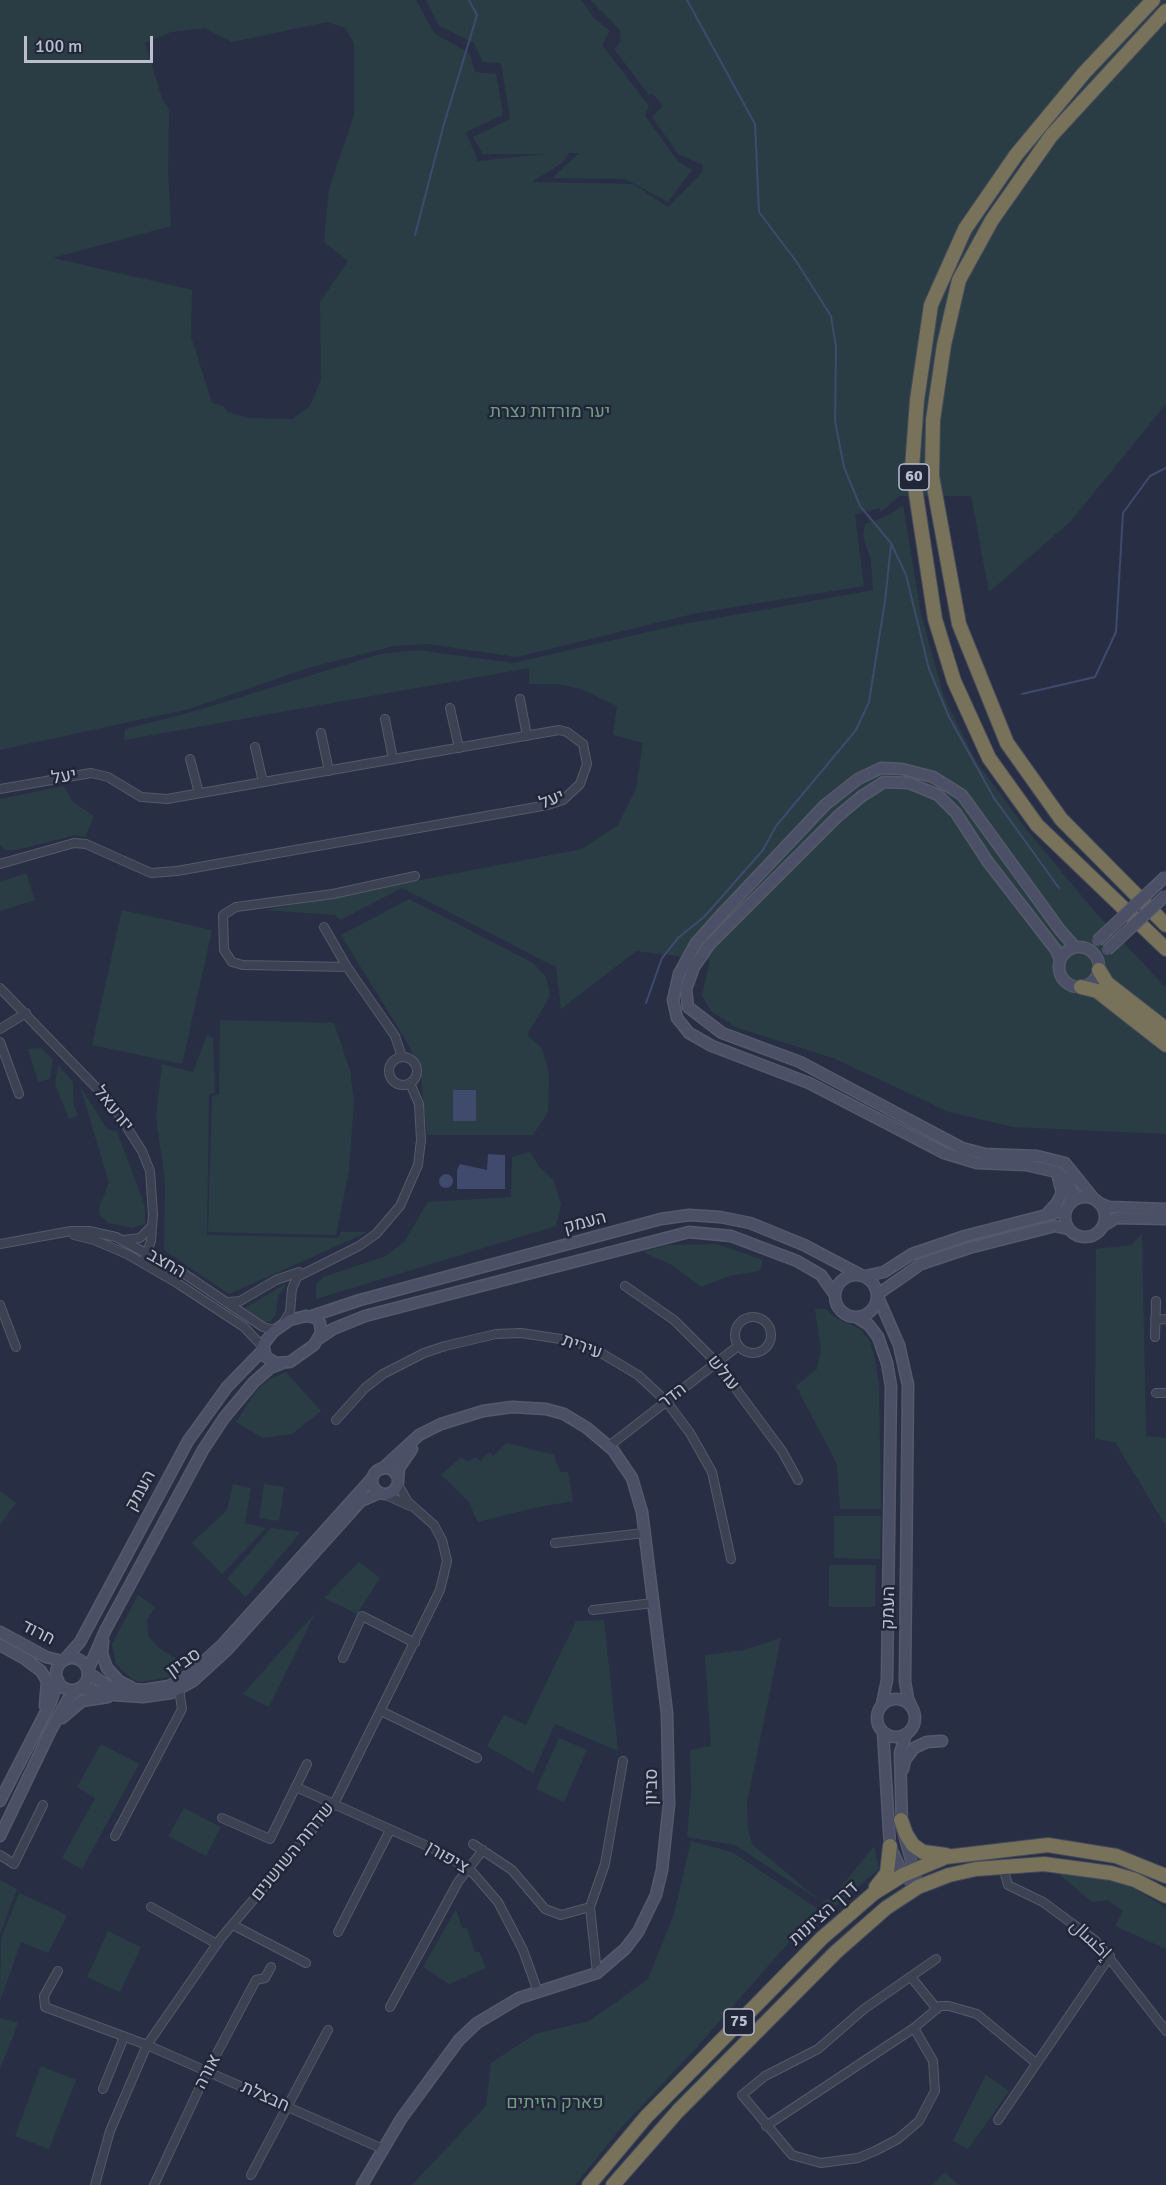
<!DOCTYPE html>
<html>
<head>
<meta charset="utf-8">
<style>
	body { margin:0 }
	#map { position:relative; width:1166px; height:2185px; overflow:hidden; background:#282f44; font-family:Signika,sans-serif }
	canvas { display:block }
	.scale { position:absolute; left:24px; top:36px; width:129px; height:27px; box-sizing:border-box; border:3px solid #babecd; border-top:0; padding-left:8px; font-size:18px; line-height:21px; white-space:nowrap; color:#babecd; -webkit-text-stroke:4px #212739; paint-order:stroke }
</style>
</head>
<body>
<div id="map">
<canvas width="1166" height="2185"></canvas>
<div class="scale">100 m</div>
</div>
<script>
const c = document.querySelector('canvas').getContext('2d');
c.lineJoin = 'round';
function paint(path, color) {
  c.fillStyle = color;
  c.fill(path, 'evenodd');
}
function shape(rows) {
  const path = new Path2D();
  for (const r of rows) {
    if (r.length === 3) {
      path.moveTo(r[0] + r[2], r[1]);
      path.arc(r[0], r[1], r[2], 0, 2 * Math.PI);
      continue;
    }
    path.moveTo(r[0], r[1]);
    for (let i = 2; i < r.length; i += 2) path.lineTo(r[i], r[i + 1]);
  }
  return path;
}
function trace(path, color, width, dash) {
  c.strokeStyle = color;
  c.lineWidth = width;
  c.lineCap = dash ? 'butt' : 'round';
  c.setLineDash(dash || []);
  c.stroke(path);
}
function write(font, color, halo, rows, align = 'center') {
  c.font = font + ' Signika,Cairo,Heebo,sans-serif';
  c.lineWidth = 5;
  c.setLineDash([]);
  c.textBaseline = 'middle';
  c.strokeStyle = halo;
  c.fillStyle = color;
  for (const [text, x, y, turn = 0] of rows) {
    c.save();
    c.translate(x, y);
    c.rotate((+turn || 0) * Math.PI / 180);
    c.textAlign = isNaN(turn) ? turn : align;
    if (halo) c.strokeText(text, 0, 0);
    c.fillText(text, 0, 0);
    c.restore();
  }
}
paint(shape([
	[0,0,416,0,434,33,469,53,475,72,496,74,503,115,466,132,478,161,546,154,483,154,473,137,510,119,501,63,483,62,474,43,439,26,426,0,581,0,594,18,610,31,602,45,649,106,645,116,678,161,692,170,668,202,625,179,552,178,579,153,569,153,562,163,532,182,633,184,668,207,703,171,703,165,678,154,652,117,663,106,653,94,649,95,614,49,621,41,620,30,590,0,1166,0,1166,404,1070,522,989,592,971,496,899,496,881,512,879,508,855,515,864,586,697,613,517,657,427,644,394,646,308,668,189,709,0,750],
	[327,22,345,28,354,43,354,115,329,189,324,242,348,261,320,302,321,380,310,406,293,419,248,418,228,412,223,406,212,403,191,337,192,290,53,258,171,226,168,172,169,110,162,98,145,43,171,32,205,28,232,42],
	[903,505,921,614,944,697,976,761,1026,829,1095,912,1166,988,1166,1134,1013,1127,949,1112,833,1058,735,1027,712,1012,702,996,710,960,636,951,561,1009,556,967,402,888,340,920,335,915,265,910,582,849,618,825,636,789,643,743,613,735,617,706,581,689,557,684,529,684,529,668,124,740,125,729,189,713,380,654,417,650,513,663,679,625,873,590,871,560,863,536,865,524,889,515],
	[64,786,73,802,94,816,85,837,75,835,17,850,5,850,0,845,0,799],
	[26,873,35,900,0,911,0,882],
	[409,899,533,963,546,977,550,996,527,1035,541,1047,549,1072,548,1112,533,1135,427,1135,420,1070,410,1047,341,935],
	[122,910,212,930,182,1064,92,1045],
	[220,1020,334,1023,350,1071,354,1101,349,1170,336,1235,208,1232,212,1096,219,1095],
	[207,1035,213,1038,215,1093,209,1094,207,1235,338,1238,341,1232,368,1232,229,1294,164,1250,165,1181,156,1117,162,1064,193,1072],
	[41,1048,53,1060,50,1079,38,1082,28,1049],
	[58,1065,73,1082,73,1102,78,1116,69,1119,55,1084],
	[80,1086,107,1129,117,1132,145,1206,145,1224,132,1228,109,1223,100,1216,99,1208,109,1183],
	[530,1152,540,1168,553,1179,561,1204,556,1226,316,1299,316,1284,324,1277,386,1256,404,1242,428,1202,511,1197,512,1157],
	[1142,1234,1146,1436,1166,1438,1166,1526,1115,1442,1095,1439,1096,1249,1131,1245],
	[717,1244,763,1260,760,1271,729,1276,701,1287,672,1265,643,1252,668,1245],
	[287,1283,278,1297,276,1314,271,1321,263,1323,245,1308],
	[815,1309,826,1309,836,1318,860,1329,870,1341,875,1359,879,1383,881,1509,840,1509,837,1464,796,1386,817,1369,821,1350],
	[286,1372,321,1411,292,1434,263,1438,236,1422,257,1390,270,1379],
	[507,1443,554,1455,560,1472,568,1472,573,1501,529,1509,478,1522,468,1501,441,1475,461,1457,468,1462,475,1457,481,1461,489,1452,493,1456],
	[233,1484,251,1488,245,1523,266,1528,222,1574,192,1543,227,1510],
	[264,1484,284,1487,279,1521,259,1518],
	[0,1491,16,1503,0,1525],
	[834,1516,881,1516,880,1559,834,1558],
	[271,1528,301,1532,246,1597,227,1579],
	[359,1562,380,1578,357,1614,324,1598],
	[829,1565,876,1565,875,1607,829,1607],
	[138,1595,155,1607,147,1619,148,1636,159,1648,188,1667,169,1677,140,1682,132,1679,116,1664,112,1644],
	[315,1613,269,1707,243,1694],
	[604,1620,618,1751,555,1724,533,1773,487,1746,504,1715,526,1725,576,1621],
	[781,1638,747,1802,748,1828,752,1844,819,1900,735,1845,687,1837,691,1791,690,1750,711,1746,705,1655,744,1650],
	[559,1738,587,1750,564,1802,536,1789],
	[101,1744,139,1764,82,1869,62,1858,95,1798,77,1787],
	[184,1808,221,1827,206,1856,168,1836],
	[691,1841,732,1852,818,1909,698,2046,621,2128,575,2185,412,2185,486,2106,491,2063,535,2034,589,2021,648,1979,674,1914],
	[874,1846,879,1869,829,1912,822,1902,833,1897],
	[1053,1869,1101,1878,1135,1889,1166,1908,1166,1949,1115,1926,1123,1911,1108,1900,1092,1902],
	[0,1880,17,1889,0,1934],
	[19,1893,67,1915,48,1953,21,1942,0,2001,1,1939],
	[456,1909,462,1928,467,1928,475,1952,479,1952,486,1968,449,1984,423,1967],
	[108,1931,141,1947,120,1992,87,1977],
	[0,2018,18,2023,0,2069],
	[41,2066,76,2080,49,2149,15,2136],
	[986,2075,1009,2091,968,2149,953,2141],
	[945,2172,959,2185,933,2185]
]), '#2a3d45');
paint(shape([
	[453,1090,476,1090,476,1121,453,1121],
	[488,1154,505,1155,505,1189,457,1189,457,1170,460,1164,487,1170],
	[446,1181,7]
]), '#3f4a6c');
trace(shape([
	[687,0,755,124,759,212,796,261,831,316,836,347,835,421,844,467,860,506,891,543,906,575,929,669,949,717,994,798,1059,888],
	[415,235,444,124,477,15,469,0],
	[1022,694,1095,677,1116,632,1123,513,1150,476,1166,468],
	[646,1003,662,958,679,937,704,917,763,850,776,826,856,730,869,702,885,601,891,545]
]), '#3f4a6c', 2);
const street = shape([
	[520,699,527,736],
	[450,708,459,748],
	[385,719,393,759],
	[321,733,329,771],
	[255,747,263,782],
	[190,759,199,793],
	[0,789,91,773,108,777,141,797,167,799,559,730,567,732,583,744,587,764,580,784,563,800,548,805,177,871,151,873,86,844,74,843,0,864],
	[324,927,347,967,395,1036,402,1057],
	[347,967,243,965,232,962,224,950,223,915,236,907,333,894,415,876],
	[0,988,112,1104,142,1151,150,1171,153,1214,151,1241,143,1263],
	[0,1029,26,1013],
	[0,1042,19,1094],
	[403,1071,14],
	[74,1235,94,1240,127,1254,177,1283,244,1327,263,1347],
	[124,1240,140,1238,152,1226],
	[0,1244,71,1231,89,1231,116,1237,183,1273,263,1327,275,1330],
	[625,1286,674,1320,716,1362,782,1451,798,1480],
	[229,1302,240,1301,276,1280,299,1272],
	[0,1305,16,1347],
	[753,1335,18],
	[1155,1320,1166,1319],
	[284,1322,290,1312,292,1289,297,1277,359,1246,376,1234,400,1206,418,1165,421,1140,419,1104,410,1083],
	[1155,1337,1156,1301],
	[1156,1393,1166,1393],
	[336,1420,365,1388,383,1374,424,1353,445,1346,496,1334,521,1333,574,1341,596,1350,638,1375,666,1401,690,1433,712,1472,731,1559],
	[609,1446,738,1346],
	[384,1494,410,1506],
	[555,1543,644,1533],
	[593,1610,653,1603],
	[343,1658,362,1616,415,1643],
	[381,1711,477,1758],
	[296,1787,445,1854,473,1873,498,1902,510,1925,523,1950,538,1992],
	[222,1818,270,1839,307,1764],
	[115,1836,182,1709,179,1689],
	[473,1844,512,1870,545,1909,561,1915,590,1907,605,1864,623,1761],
	[0,1855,14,1864,43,1805],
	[1003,1867,1008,1885,1043,1902,1096,1941,1166,2031],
	[151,1907,217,1944],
	[590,1907,597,1973],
	[233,1925,306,1963],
	[338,1932,390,1830],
	[58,1971,44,1996,45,2007,147,2045,383,2149],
	[911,1977,937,2009],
	[390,2007,458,1882,483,1850],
	[914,2028,933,2061,935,2091,919,2121,898,2139,875,2151,858,2158,821,2163,792,2155,742,2095,765,2076,818,2049,864,2009,936,1959],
	[103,2089,124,2037],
	[998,2120,1110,1956],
	[766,2126,914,2028,940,2006,949,2006,977,2014,1036,2063],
	[251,2175,328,2030],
	[95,2185,110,2131,147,2045,221,1938,334,1804,440,1590,447,1561,442,1540,434,1525,408,1502,397,1483],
	[154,2185,207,2072,256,1980,265,1978,271,1967]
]);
const secondary = shape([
	[1079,967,20],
	[1060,959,1056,950,988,862,956,813,938,795,909,783,884,782,862,796,838,816,709,945,694,967,686,989,688,1007,722,1033,800,1062,962,1148,985,1154,1037,1156,1065,1163,1094,1199],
	[1085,1217,20],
	[1099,1203,1109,1207,1166,1209],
	[1069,1204,1073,1194,1068,1182,1057,1172,1026,1165,977,1163,944,1153,809,1083,712,1046,689,1033,677,1018,673,1000,679,974,696,943,720,916,825,805,858,779,881,768,902,769,933,777,962,795,1060,930,1075,947],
	[1045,1216,1056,1204,1062,1193,1057,1173],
	[1103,1226,1116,1218,1166,1219],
	[856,1296,21],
	[865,1276,884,1272,912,1254,965,1236,1066,1210],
	[878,1294,921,1264,969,1248,1055,1226,1068,1229],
	[878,1297,899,1345,908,1385,905,1681,908,1699,912,1708],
	[306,1316,316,1318,320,1323,321,1333,314,1345,290,1362,276,1363,266,1357,263,1345,273,1332,290,1320,306,1316],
	[312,1316,360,1300,661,1219,689,1215,720,1217,750,1223,804,1245,861,1275],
	[856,1317,869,1325,878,1337,887,1363,891,1386,887,1680,882,1704],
	[318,1339,333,1329,365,1316,689,1232,731,1236,797,1261,821,1275,835,1295],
	[385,1481,13],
	[398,1480,399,1468,412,1449],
	[0,1632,46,1657,62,1661],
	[103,1641,102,1654,107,1668,119,1681,131,1687],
	[0,1645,31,1662],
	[72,1674,16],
	[25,1659,41,1671,47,1681,45,1706],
	[65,1659,80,1642,188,1441,227,1387,263,1350],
	[88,1670,105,1631,203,1450,224,1418,254,1382,270,1368,283,1363],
	[89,1673,108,1686,143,1690,169,1686,189,1675,222,1645,373,1477],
	[80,1688,113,1695,143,1697,171,1693,193,1681,227,1650,361,1501,379,1493],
	[896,1718,19],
	[62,1718,82,1701,108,1697],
	[883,1732,890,1846,903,1875,918,1887],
	[906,1734,900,1753,902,1827,916,1878],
	[903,1769,905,1760,914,1748,927,1742,942,1741],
	[0,1801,51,1702,58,1680],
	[0,1836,50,1732,68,1699,78,1689],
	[362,2185,401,2119,459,2040,477,2023,519,1998,597,1973,625,1949,638,1932,656,1895,662,1870,669,1804,667,1713,642,1512,632,1478,613,1450,587,1428,564,1414,546,1409,512,1407,483,1411,441,1424,419,1435,382,1469]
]);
const highway = shape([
	[1153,0,1084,73,1016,155,965,229,931,305,917,400,912,468,935,619,954,681,989,758,1037,825,1166,949],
	[1166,11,1051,136,992,220,959,280,944,345,933,420,932,476,959,624,1007,743,1061,819,1166,925],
	[1099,970,1107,983,1166,1029],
	[1081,987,1097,991,1166,1045],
	[901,1820,906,1834,913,1845,923,1852,946,1855],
	[876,1887,887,1873,890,1846],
	[589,2185,646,2117,822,1938,874,1893,903,1875,946,1857,1048,1845,1116,1856,1166,1876],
	[613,2185,678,2111,836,1952,886,1908,918,1887,949,1875,976,1869,1044,1864,1111,1873,1135,1880,1166,1896]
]);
trace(street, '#555a6b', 10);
trace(secondary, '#555a6b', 13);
trace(highway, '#444a5b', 16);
trace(street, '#3d4253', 8);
trace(secondary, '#4b5066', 10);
trace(highway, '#79725a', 14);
const secondaryBridge = shape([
	[1097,941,1166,876],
	[1107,950,1166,895]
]);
trace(secondaryBridge, '#555a6b', 13, []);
trace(secondaryBridge, '#4b5066', 10);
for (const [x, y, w] of [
	[914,477,30],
	[739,2022,30]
]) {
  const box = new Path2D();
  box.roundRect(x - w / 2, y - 13, w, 26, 4.5);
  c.fillStyle = '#212739';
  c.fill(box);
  trace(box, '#babecd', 1.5);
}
write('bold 16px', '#babecd', null, [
	["60",914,477],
	["75",739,2022]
]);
write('18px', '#729d83', '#212739', [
	["יער מורדות נצרת",550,412],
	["פארק הזיתים",555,2103]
]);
write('18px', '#babecd', '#212739', [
	["יעל",64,777,-9],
	["יעל",552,800,-21],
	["יזרעאל",113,1109,52],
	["העמק",585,1223,-15],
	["החצב",166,1264,30],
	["עירית",582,1347,20],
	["עולש",723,1373,51],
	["הדר",673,1396,-38],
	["העמק",141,1491,-61],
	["העמק",889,1608,-89],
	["חרוד",38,1633,27],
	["סביון",184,1663,-35],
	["סביון",652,1787,-89],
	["שדרות השושנים",293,1852,-51],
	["ציפורן",447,1858,30],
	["דרך הציונות",824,1914,-42],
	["إكسال",1090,1940,43],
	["אורה",208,2072,-63],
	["חבצלת",265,2097,24]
]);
</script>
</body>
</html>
